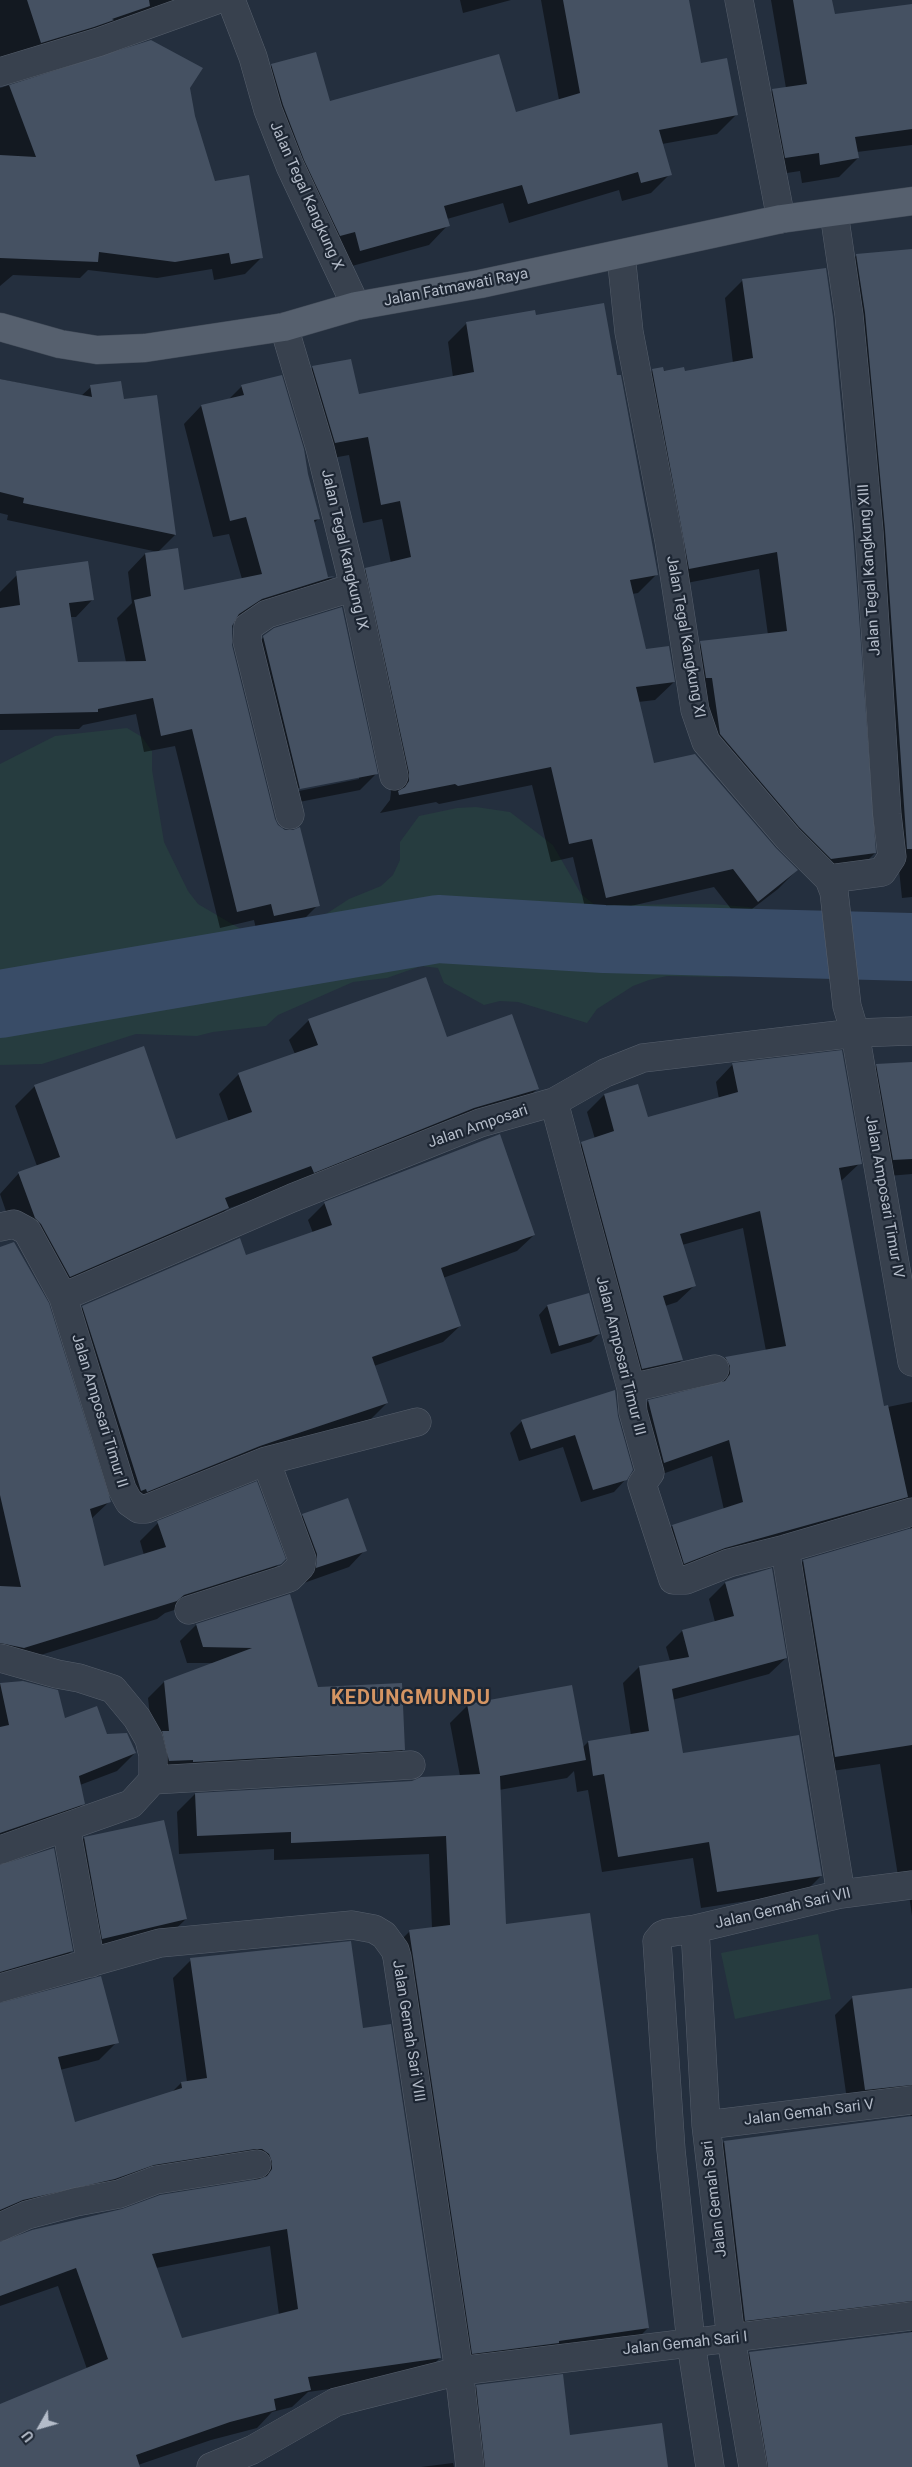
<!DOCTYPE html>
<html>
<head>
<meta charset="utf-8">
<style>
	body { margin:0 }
	#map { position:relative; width:912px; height:2467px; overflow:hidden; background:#242f3e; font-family:Roboto,sans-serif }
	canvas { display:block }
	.north { position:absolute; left:15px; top:2402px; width:50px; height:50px; -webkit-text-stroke:4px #1d2633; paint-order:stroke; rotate:232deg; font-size:14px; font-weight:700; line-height:20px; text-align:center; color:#b4bcc9 }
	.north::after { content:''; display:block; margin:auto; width:18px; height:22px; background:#b4bcc9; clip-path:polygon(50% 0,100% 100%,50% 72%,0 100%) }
</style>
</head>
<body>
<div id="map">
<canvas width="912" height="2467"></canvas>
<div class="north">U</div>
</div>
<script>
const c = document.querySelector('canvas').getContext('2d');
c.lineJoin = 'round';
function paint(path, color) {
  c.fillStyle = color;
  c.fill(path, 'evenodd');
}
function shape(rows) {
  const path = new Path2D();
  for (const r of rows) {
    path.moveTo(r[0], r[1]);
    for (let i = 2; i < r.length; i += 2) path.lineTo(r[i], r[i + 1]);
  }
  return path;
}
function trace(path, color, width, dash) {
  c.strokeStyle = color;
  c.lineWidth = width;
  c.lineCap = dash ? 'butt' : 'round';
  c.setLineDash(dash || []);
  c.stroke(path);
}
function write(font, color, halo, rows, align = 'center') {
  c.font = font + ' Roboto,sans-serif';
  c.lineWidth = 4.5;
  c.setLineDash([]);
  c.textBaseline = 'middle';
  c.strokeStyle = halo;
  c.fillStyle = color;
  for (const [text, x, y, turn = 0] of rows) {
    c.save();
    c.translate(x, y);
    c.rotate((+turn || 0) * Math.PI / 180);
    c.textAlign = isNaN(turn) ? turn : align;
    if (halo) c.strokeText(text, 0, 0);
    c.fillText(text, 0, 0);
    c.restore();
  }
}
paint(shape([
	[127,728,142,737,152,751,152,770,164,842,188,891,198,904,246,932,283,935,300,931,349,899,381,886,393,875,400,860,400,842,419,816,457,808,476,807,510,812,553,845,581,894,595,905,713,904,749,907,782,916,799,957,788,971,721,977,667,976,649,980,633,986,597,1009,587,1023,518,1002,500,1001,484,1005,444,983,438,968,421,966,387,978,353,982,278,1015,266,1026,213,1032,197,1036,136,1034,42,1064,0,1065,0,764,55,736],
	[818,1934,831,1999,735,2019,721,1953]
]), '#263c3f');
paint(shape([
	[0,0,182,0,0,67],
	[460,0,511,0,463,13],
	[541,0,688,0,700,65,736,115,717,134,662,144,670,174,651,193,622,201,619,190,509,223,503,203,447,219,448,225,429,245,341,269,253,84,272,65,330,103,515,113,559,100],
	[771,0,831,0,834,16,912,6,912,145,857,152,858,158,839,177,802,183,800,171,767,176,754,109,773,90,786,88],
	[151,41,189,88,194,117,214,182,262,257,245,274,214,280,212,269,157,278,88,270,80,278,13,275,0,286,0,88],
	[912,250,912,897,902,898,837,275,856,256],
	[743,280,875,853,857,871,812,876,702,752,683,660,701,643,768,635,759,569,671,586,635,388,653,370,684,372,733,363,725,298],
	[535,316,616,377,657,574,638,593,632,594,645,651,674,682,655,700,638,702,653,765,775,849,797,870,778,889,739,919,714,887,587,916,573,857,551,862,532,785,439,804,436,802,380,813,390,800,391,792,347,588,366,569,391,563,382,519,363,523,349,455,316,461,294,386,313,367,358,396,453,377,448,342,467,323],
	[0,379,81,396,91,387,123,401,175,535,158,552,7,520,8,515,0,513],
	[242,386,307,474,319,518,313,524,327,578,332,578,317,593,240,618,233,623,230,640,274,819,318,905,301,922,257,933,254,920,220,928,175,746,144,752,136,714,83,725,79,729,0,730,0,592,17,575,93,599,76,617,70,617,76,663,126,662,117,618,132,603,128,572,145,554,183,591,242,579,229,534,213,537,184,424,201,406,228,400],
	[264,637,376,774,360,790,284,805,247,653],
	[359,777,359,779,294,792,293,789],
	[309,1020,538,1088,518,1108,227,1209,208,1228,50,1296,15,1237,0,1194,19,1173,37,1166,15,1106,35,1086,176,1140,229,1122,219,1094,239,1074,295,1054,289,1040],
	[912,1063,912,1174,876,1177,860,1083,877,1065],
	[733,1064,860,1163,841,1181,883,1408,912,1402,912,1916,907,1880,899,1882,880,1764,818,1773,786,1579,803,1561,910,1530,910,1525,667,1580,655,1544,672,1526,724,1510,712,1456,646,1480,631,1419,648,1401,714,1385,708,1375,725,1358,766,1351,743,1228,682,1245,695,1285,677,1302,665,1306,682,1360,665,1377,625,1386,564,1161,582,1143,595,1139,587,1112,604,1095,647,1118,719,1099,716,1082],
	[325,1203,534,1235,517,1251,443,1278,460,1326,443,1342,374,1366,387,1403,371,1419,243,1462,130,1507,66,1323,83,1307,246,1257,313,1233,308,1220],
	[0,1250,110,1501,91,1519,103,1568,144,1555,140,1541,158,1523,284,1559,261,1582,165,1613,157,1619,5,1666,0,1665],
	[588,1294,599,1334,591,1342,551,1354,539,1315,547,1306],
	[614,1392,626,1479,614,1492,581,1502,563,1447,519,1461,510,1433,522,1421],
	[303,1515,365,1550,349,1567,301,1584,287,1532],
	[725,1583,786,1658,769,1674,672,1700,682,1754,821,1876,805,1892,701,1908,693,1858,602,1872,588,1790,577,1792,574,1771,567,1778,499,1790,505,1925,648,2328,630,2346,455,2371,392,1949,410,1931,432,1928,429,1854,274,1860,274,1849,179,1854,177,1812,195,1794,412,1782,460,1776,450,1723,468,1705,582,1748,588,1742,631,1735,623,1683,639,1667,670,1661,666,1647,682,1631,715,1622,709,1599],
	[290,1596,317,1688,404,1749,388,1765,153,1776,153,1742,148,1698,164,1682,215,1663,187,1663,180,1641,196,1625],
	[23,1682,64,1720,106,1735,135,1753,117,1771,80,1785,84,1803,66,1821,0,1844,0,1684],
	[84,1838,186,1919,162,1942,79,1961,61,1862],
	[0,1866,72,1951,54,1969,0,1984],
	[191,1960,362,2030,440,2358,422,2376,308,2392,292,2407,272,2412,257,2428,211,2440,138,2465,139,2467,0,2467,0,2406,87,2369,58,2286,0,2306,0,2243,255,2181,251,2172,0,2219,0,2005,117,2042,99,2060,60,2070,74,2124,171,2093,181,2083,187,2082,173,1978],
	[270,2246,279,2315,181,2340,156,2268],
	[912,1990,912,2467,749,2467,733,2370,750,2353,911,2332,908,2324,728,2337,707,2160,724,2142,911,2117,908,2108,848,2107,835,2015,853,1997],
	[477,2386,569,2437,666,2467,466,2467,459,2404],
	[453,2463,454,2467,421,2467]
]), '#0007');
trace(shape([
	[0,1004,438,929,604,939,912,947]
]), '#394c67', 68);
paint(shape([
	[27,0,149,0,150,6,112,19,114,20,94,27,41,43],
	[563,0,689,0,701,63,727,58,738,115,659,130,672,175,641,183,638,172,528,204,522,185,444,206,450,226,360,251,355,232,340,236,304,160,283,105,271,64,316,52,330,101,499,54,516,112,580,93],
	[793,0,832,0,835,14,912,4,912,129,855,137,859,158,820,165,819,153,785,158,772,89,807,84],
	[151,40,203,68,190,88,195,116,215,181,249,175,263,258,231,264,229,253,175,262,99,252,98,262,0,258,0,155,36,157,9,85],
	[912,249,912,849,907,849,885,530,865,313,856,254],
	[826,268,833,317,853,532,876,853,831,859,799,827,720,734,712,678,706,678,700,641,787,631,777,552,689,569,652,369,663,367,664,371,684,367,685,371,753,358,742,279],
	[604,303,617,375,621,375,658,575,630,580,646,649,669,646,675,682,636,687,654,763,695,754,776,848,798,870,758,902,733,869,606,898,592,839,569,844,551,767,458,786,455,784,399,795,398,791,405,787,409,781,409,773,365,568,411,557,400,501,381,505,368,437,335,443,312,366,351,359,359,394,474,372,466,322,535,310,536,315],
	[282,375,304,449,308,474,320,519,314,520,328,577,335,576,262,599,239,614,232,626,232,645,275,819,278,825,285,830,293,830,300,827,320,906,274,916,271,904,237,912,192,729,161,736,153,698,98,709,98,712,0,714,0,608,20,605,16,571,88,561,94,600,69,603,78,662,146,661,134,600,151,596,145,553,178,548,184,590,262,574,246,517,230,521,201,405,244,395,241,385],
	[0,379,92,397,90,385,121,381,124,399,157,395,176,535,23,503,24,498,0,492],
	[342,607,378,774,300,789,263,636,274,628],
	[426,977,447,1037,512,1014,539,1089,474,1108,314,1173,311,1166,225,1198,229,1208,70,1277,41,1224,35,1218,18,1172,60,1157,34,1085,144,1046,176,1139,252,1112,238,1073,318,1045,308,1019],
	[842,1050,862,1164,839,1168,884,1406,888,1405,908,1497,725,1548,684,1564,672,1525,743,1502,729,1440,664,1463,648,1400,725,1381,730,1374,730,1366,725,1357,786,1346,760,1211,680,1234,696,1286,663,1296,683,1360,642,1369,581,1142,614,1131,604,1094,638,1084,648,1117,738,1092,732,1063],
	[912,1062,912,1159,893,1160,876,1064],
	[500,1134,535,1235,441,1268,461,1326,372,1357,388,1403,260,1446,147,1492,146,1489,141,1491,82,1306,240,1238,246,1255,332,1225,324,1202],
	[14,1242,49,1303,111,1502,90,1509,104,1566,166,1547,157,1521,257,1481,286,1559,281,1564,184,1595,177,1601,24,1648,0,1643,0,1586,21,1587,0,1495,0,1247],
	[589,1293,600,1334,559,1346,547,1305],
	[615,1390,618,1416,633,1470,627,1480,593,1490,575,1435,531,1449,521,1420],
	[348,1498,367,1551,316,1568,317,1554,302,1514],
	[912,1528,912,1745,835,1757,803,1560],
	[772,1568,787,1658,672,1689,683,1753,799,1735,822,1876,717,1892,709,1842,618,1857,604,1774,593,1776,588,1741,649,1731,639,1666,689,1657,682,1630,734,1616,725,1582],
	[290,1594,318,1687,402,1683,405,1750,193,1762,193,1760,169,1761,162,1731,169,1731,164,1681,252,1648,203,1647,196,1624],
	[23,1681,58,1690,65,1718,97,1706,107,1734,127,1733,136,1753,79,1776,85,1804,0,1833,0,1727,9,1725,0,1683],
	[572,1685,586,1760,500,1776,506,1924,590,1913,649,2328,559,2341,559,2343,472,2354,409,1930,450,1925,446,1836,291,1843,291,1832,197,1836,195,1793,412,1781,421,1777,480,1774,467,1704],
	[164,1820,187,1919,102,1939,84,1837],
	[54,1848,73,1951,0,1972,0,1865],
	[351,1941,363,2028,391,2024,441,2358,308,2377,311,2390,274,2399,276,2410,230,2422,136,2455,140,2467,0,2467,0,2404,108,2359,76,2268,0,2296,0,2242,32,2230,122,2209,160,2195,259,2179,267,2176,272,2169,272,2162,269,2154,262,2149,255,2149,154,2165,115,2179,23,2200,0,2210,0,2003,101,1976,119,2043,58,2057,75,2122,182,2088,181,2082,207,2078,190,1958],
	[287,2229,298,2309,182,2338,152,2254],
	[912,1988,912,2085,865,2090,852,1996],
	[912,2116,912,2301,745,2321,724,2141],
	[912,2332,912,2467,768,2467,749,2352],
	[563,2374,570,2435,662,2423,668,2467,485,2467,476,2385]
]), '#455162');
const street = shape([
	[231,0,253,57,268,110,290,166,356,306],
	[739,0,781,219],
	[0,72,99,42,216,0],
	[621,255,629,332,669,541,695,710,706,742,788,838,829,879,834,892,847,1006,855,1033,912,1362],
	[284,327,320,448,354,587,394,776],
	[290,815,247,641,248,627,267,614,354,587],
	[829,879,882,872,892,857,887,814,869,531,859,419,849,315,834,213],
	[554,1102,631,1388,633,1412,650,1473,642,1484,673,1580,686,1580,729,1563,785,1549,912,1512],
	[0,1227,14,1224,27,1231,63,1297,122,1489,129,1502,139,1509,146,1509,266,1461,417,1422],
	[63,1297,292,1198,480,1123,554,1102,605,1073,643,1058,855,1033,912,1031],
	[631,1388,715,1369],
	[785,1549,841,1894],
	[189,1610,289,1578,301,1566,302,1559,266,1461],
	[0,1658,57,1674,79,1678,113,1689,137,1718,149,1739,153,1755,153,1780,131,1804,0,1850],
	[153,1780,411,1765],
	[66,1827,91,1963],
	[695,1929,706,2125,731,2339,753,2467],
	[0,1988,160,1943,352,1925,374,1929,384,1935,395,1950,397,1957,459,2371,470,2467],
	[706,2125,912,2100],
	[0,2227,27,2215,76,2202,119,2194,156,2180,257,2164],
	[211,2467,252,2450,336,2402,459,2371,912,2316],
	[710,2467,691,2343,671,2150,657,1941,662,1935,667,1933,695,1929,841,1894,912,1885]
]);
const primary = shape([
	[0,327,60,344,97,350,145,348,284,327,356,306,480,284,781,219,912,201]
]);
trace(street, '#565f6c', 29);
trace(primary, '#414a57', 29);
trace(street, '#38414e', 28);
trace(primary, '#56606e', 28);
write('15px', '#b4bcc9', '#1d2633', [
	["Jalan Tegal Kangkung X",306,196,66],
	["Jalan Fatmawati Raya",456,288,-11],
	["Jalan Tegal Kangkung IX",344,550,77],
	["Jalan Tegal Kangkung XIII",870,570,-94],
	["Jalan Tegal Kangkung XI",685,637,80],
	["Jalan Amposari",478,1127,-19],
	["Jalan Amposari Timur IV",884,1197,80],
	["Jalan Amposari Timur III",620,1356,76],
	["Jalan Amposari Timur II",99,1411,73],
	["Jalan Gemah Sari VII",783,1909,-13],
	["Jalan Gemah Sari VIII",408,2031,81],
	["Jalan Gemah Sari V",809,2113,-7],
	["Jalan Gemah Sari",715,2199,-97],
	["Jalan Gemah Sari I",685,2344,-6]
]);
c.letterSpacing = '1px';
write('bold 20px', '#d59563', '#1d2633', [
	["KEDUNGMUNDU",411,1699]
]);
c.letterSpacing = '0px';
</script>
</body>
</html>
